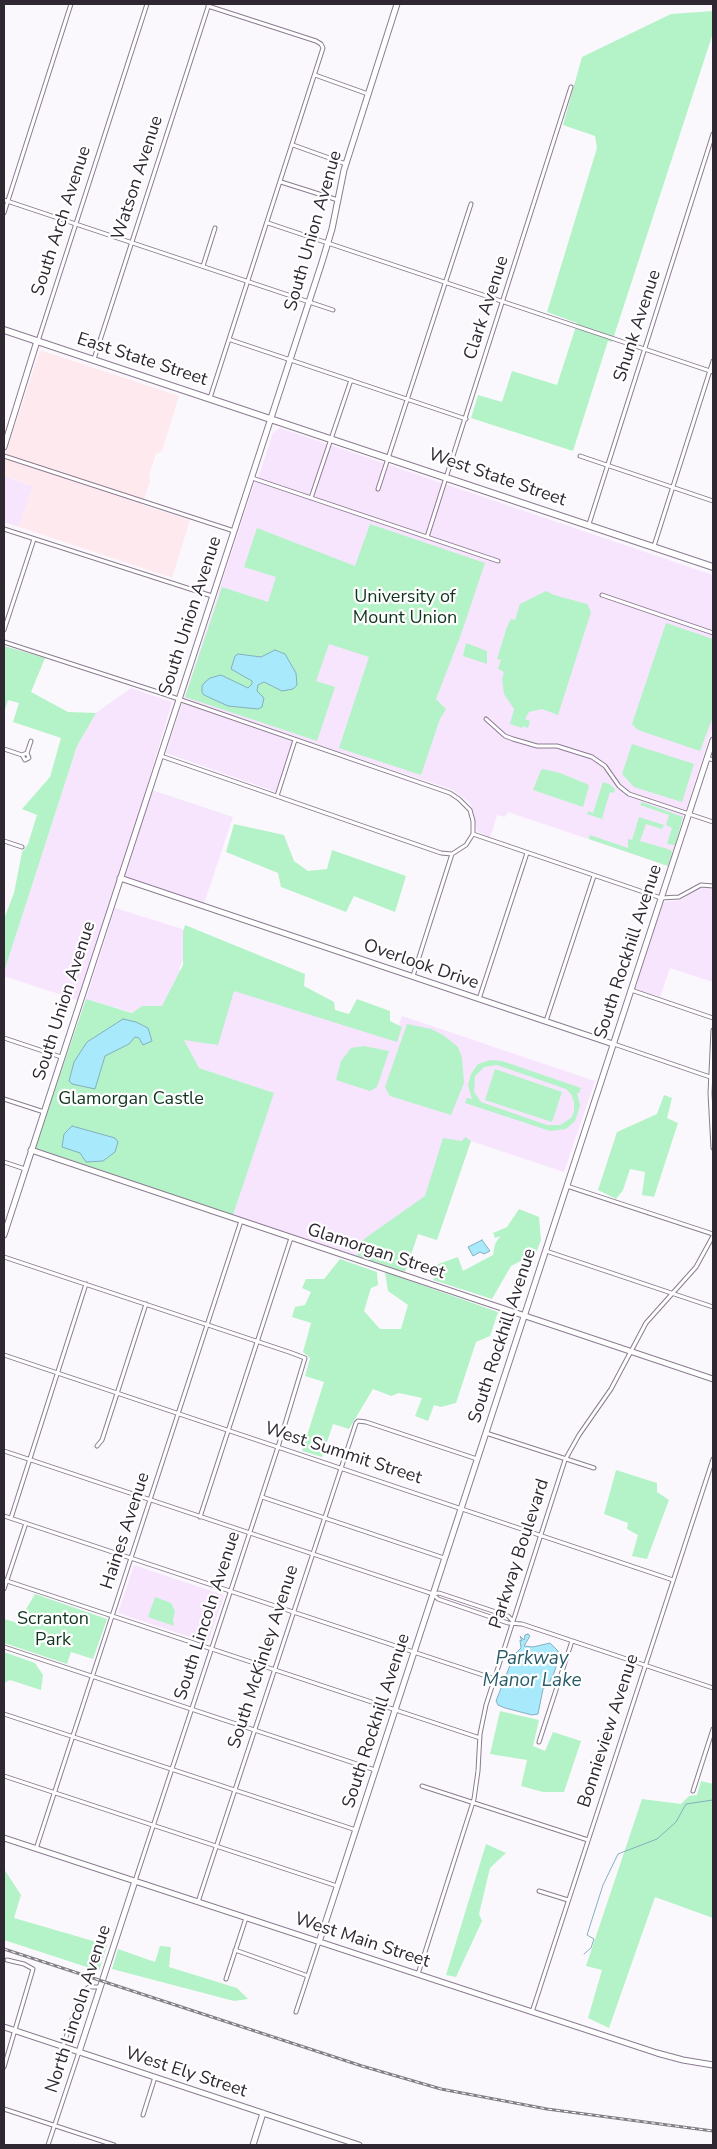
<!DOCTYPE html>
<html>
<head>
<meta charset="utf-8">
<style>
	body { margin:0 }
	#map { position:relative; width:717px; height:2149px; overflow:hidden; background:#fbf8fd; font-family:"Nunito Sans",sans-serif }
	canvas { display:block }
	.frame { position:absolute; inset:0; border:5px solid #2f2832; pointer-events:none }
</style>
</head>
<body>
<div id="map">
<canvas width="717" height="2149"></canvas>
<div class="frame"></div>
</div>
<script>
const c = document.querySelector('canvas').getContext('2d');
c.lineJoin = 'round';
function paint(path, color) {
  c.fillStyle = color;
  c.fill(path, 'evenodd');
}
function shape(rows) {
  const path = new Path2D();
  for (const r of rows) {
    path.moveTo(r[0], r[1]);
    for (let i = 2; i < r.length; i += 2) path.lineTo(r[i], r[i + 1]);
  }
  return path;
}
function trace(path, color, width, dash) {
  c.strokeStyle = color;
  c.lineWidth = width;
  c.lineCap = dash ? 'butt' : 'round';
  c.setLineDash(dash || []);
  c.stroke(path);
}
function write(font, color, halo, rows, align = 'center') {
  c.font = font + ' "Nunito Sans",sans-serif';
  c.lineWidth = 4.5;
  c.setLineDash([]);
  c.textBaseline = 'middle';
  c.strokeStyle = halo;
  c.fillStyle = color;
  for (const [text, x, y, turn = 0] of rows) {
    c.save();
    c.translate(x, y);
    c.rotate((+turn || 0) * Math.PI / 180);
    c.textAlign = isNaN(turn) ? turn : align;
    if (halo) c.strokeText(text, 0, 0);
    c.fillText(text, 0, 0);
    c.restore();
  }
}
paint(shape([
	[280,428,713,575,713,725,668,866,508,812,505,817,497,815,490,838,477,831,474,814,470,803,453,790,295,737,276,792,166,753,254,484,259,475,273,433],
	[4,476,33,486,19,527,4,522],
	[131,688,172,702,120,876,149,789,233,817,203,906,119,878,80,1001,4,976,4,972,77,746,96,713],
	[705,887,713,890,713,982,670,968,660,997,635,989,663,902,681,900,700,888],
	[115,908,192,932,179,970,189,973,394,1040,402,1016,595,1081,564,1172,471,1141,437,1240,418,1234,405,1272,233,1215,273,1093,199,1068,175,1025,86,999],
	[134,1565,224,1595,208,1643,118,1613]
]), '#f7e5fe');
paint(shape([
	[40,350,179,396,162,451,156,454,149,475,150,481,142,505,190,520,172,578,19,527,33,486,4,476,4,459]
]), '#fee9ef');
paint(shape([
	[713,11,713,33,612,342,608,341,573,451,471,418,478,395,502,402,512,371,557,385,577,323,547,312,597,148,595,136,563,125,582,57,671,14],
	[370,524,485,563,460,637,436,699,446,709,440,719,421,775,339,748,369,657,329,644,316,681,335,687,317,741,185,697,222,587,268,602,276,577,244,567,257,528,355,566],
	[546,591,554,595,587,604,591,612,558,715,542,709,529,712,525,719,530,721,528,728,523,726,522,728,510,724,514,709,504,694,502,679,504,672,498,669,501,660,497,659,507,627,511,619,515,620,520,604],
	[666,623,713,639,713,716,700,751,638,730,632,724],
	[466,643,487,651,487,664,463,656],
	[4,646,45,658,31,692,68,712,96,713,77,746,4,972,4,919,14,893,22,852,28,844,37,815,22,809,50,777,61,738,13,722,19,703,8,700,4,713],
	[632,744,694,764,682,802,634,787,622,774],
	[543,769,560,773,587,784,589,786,583,807,533,790,541,770],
	[603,782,611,785,615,790,614,793,610,792,602,818,605,820,587,814,588,811,593,813],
	[642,802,683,817,675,845,667,844,672,828,666,825,669,815,640,805],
	[639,817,664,825,662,829,646,824,640,841,671,850,672,853,668,866,589,839,590,835,628,848,628,839,632,840],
	[234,824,284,835,294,861,308,871,327,869,332,850,406,876,395,912,354,896,346,912,281,887,278,873,226,852],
	[185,925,305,974,304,986,334,1002,335,1010,349,1014,357,999,390,1011,390,1021,402,1027,397,1042,234,991,218,1045,184,1040,199,1068,274,1093,233,1215,35,1148,86,999,132,1013,142,1006,162,1006,183,965,183,932],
	[407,1024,431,1029,443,1035,458,1047,462,1058,464,1083,451,1115,390,1096,385,1087],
	[364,1046,389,1051,377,1087,370,1091,336,1080,341,1061,351,1048],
	[490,1060,502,1061,581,1088,579,1093,577,1093,580,1106,575,1121,566,1129,550,1131,465,1103,467,1098,472,1099,468,1085,471,1074,478,1064],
	[497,1065,566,1089,571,1094,574,1102,574,1112,571,1118,560,1125,547,1125,481,1102,474,1092,475,1076,484,1067],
	[495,1069,562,1092,552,1122,485,1100],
	[664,1095,672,1098,667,1118,678,1123,654,1197,642,1195,645,1172,630,1169,623,1190,616,1199,598,1190,617,1132,657,1114],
	[465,1137,471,1141,437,1240,418,1234,405,1272,357,1256,364,1239,425,1196,443,1138,462,1141],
	[519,1209,539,1217,541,1240,536,1253,511,1266,492,1299,433,1280,438,1264,458,1257,463,1271,493,1255,495,1244,500,1236,495,1238,493,1233,507,1227],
	[340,1259,377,1272,378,1285,371,1288,364,1311,380,1329,401,1329,408,1305,388,1291,385,1272,498,1312,490,1336,476,1342,456,1403,441,1407,434,1405,428,1421,415,1416,422,1398,399,1393,391,1396,373,1389,349,1429,333,1424,322,1457,302,1451,324,1382,305,1376,310,1358,303,1352,311,1323,292,1317,295,1307,305,1305,311,1292,302,1288,306,1279,324,1279],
	[616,1470,657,1483,657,1492,669,1500,647,1559,632,1556,638,1535,627,1529,628,1523,604,1514],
	[35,1594,107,1619,93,1659,71,1652,67,1664,4,1643,4,1619,18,1623],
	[155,1597,171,1603,175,1611,173,1620,174,1626,148,1617],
	[4,1652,35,1663,43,1675,41,1690,10,1680,4,1683],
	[500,1711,539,1720,533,1746,545,1751,553,1732,581,1741,564,1792,543,1792,521,1786,527,1760,490,1754],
	[701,1781,713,1784,713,1918,655,1897,609,2028,588,2018,602,1970,586,1966,642,1799,681,1804,689,1796,697,1795],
	[486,1844,506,1853,490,1868,479,1914,482,1921,456,1977,446,1975],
	[4,1869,21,1895,14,1918,107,1945,99,1971,4,1940],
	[160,1946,171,1947,169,1967,237,1988,248,1999,234,2001,112,1969,118,1949,155,1962]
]), '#b3f3c7');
const water = shape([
	[275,650,285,654,296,673,297,685,293,689,282,691,264,682,258,685,257,691,264,698,262,707,258,709,228,706,204,695,202,692,202,686,205,682,210,678,221,675,248,688,252,684,252,681,231,669,235,656,238,654,261,657,275,650],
	[123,1019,136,1022,148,1028,152,1041,143,1045,139,1038,135,1037,129,1044,105,1056,95,1089,72,1084,69,1081,74,1062,87,1042,123,1019],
	[72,1126,115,1138,118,1142,115,1152,103,1161,86,1162,80,1153,62,1147,64,1134,72,1126],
	[482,1240,490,1251,484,1254,480,1252,473,1256,468,1247,482,1240],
	[528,1634,530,1636,524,1646,533,1647,550,1643,558,1651,559,1657,554,1673,548,1685,543,1689,538,1714,532,1715,505,1708,498,1705,496,1701,514,1655,521,1648,520,1640,522,1641,520,1636,524,1640,525,1635,528,1634]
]);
paint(water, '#a9e9fc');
trace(water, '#84afbf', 1);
trace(shape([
	[584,1954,591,1948,594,1939,587,1935,603,1885,618,1854,657,1839,676,1822,686,1804,713,1800]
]), '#84afbf', 1);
const street = shape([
	[208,6,316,41,321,44,323,48,210,398],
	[315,75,368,94],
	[293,145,346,164],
	[281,182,338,200],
	[4,200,333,310],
	[4,213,71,4],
	[268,223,713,372],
	[203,266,215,228],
	[231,340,466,419],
	[38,341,147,4],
	[94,359,209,4],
	[4,456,234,531],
	[580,456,713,501],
	[252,478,498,561],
	[378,489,471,204],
	[311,498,351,380],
	[589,524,713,134],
	[4,529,212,596],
	[427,537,571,87],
	[654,546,713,361],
	[602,595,713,633],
	[4,630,34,539],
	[4,642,161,693,450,793,459,799,470,810,473,821,473,834,466,845,452,854,413,976],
	[486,719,505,736,513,739,537,746,557,746,592,757,605,766,619,786,629,794,713,822],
	[4,749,22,755],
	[27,753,22,755,25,760,29,758,27,753,31,741],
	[161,756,441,853,452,854],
	[707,758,713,760],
	[277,796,295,740],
	[473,834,661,898,679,897,701,885,713,886],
	[4,841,22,847],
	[631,990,713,1018],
	[479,999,527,853],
	[546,1021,594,876],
	[713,1030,710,1093,713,1148],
	[4,1038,61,1057],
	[614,1044,713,1078],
	[4,1099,44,1112],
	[4,1162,25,1169],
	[567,1186,713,1234],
	[546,1251,713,1307],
	[4,1257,289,1352,305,1358,278,1447,135,1881],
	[4,1355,673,1580],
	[486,1433,594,1468],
	[97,1446,102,1440,146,1304],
	[4,1451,433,1594,438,1599,508,1623,522,1624,713,1688],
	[262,1497,444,1558],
	[4,1516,495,1679],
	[200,1517,291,1238],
	[11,1518,86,1284],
	[4,1580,480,1738],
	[4,1589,26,1523],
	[433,1594,439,1593,508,1616,513,1621],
	[4,1647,375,1770],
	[4,1714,356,1830],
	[539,1742,572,1641],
	[4,1776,337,1886],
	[422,1786,588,1840],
	[693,1791,713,1729],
	[36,1849,241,1221],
	[539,1891,568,1900],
	[198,1902,356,1423,358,1421,366,1422,477,1459],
	[235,1950,308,1976],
	[418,1974,474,1799,478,1771,480,1734,486,1705,565,1460,579,1435,611,1389,646,1323,696,1267,713,1236],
	[226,1979,246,1918],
	[296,2012,319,1942],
	[532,2012,713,1459],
	[63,2046,81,1993,89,1987,100,1987],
	[4,2067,33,1969,24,1964,7,1960],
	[4,2109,114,2145],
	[143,2115,155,2077],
	[48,2145,79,2052]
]);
const secondary = shape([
	[4,447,37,341],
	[120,878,613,1044],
	[31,1150,713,1379],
	[4,1235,322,262,332,229,344,170,397,4],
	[4,1838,657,2053,683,2060,713,2065],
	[319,1942,713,740],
	[4,2027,359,2145],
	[79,2052,135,1881],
	[253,2145,263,2113]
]);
const highway = shape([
	[4,330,713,567]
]);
trace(street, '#8b7b91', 5);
trace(secondary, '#8b7b91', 7);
trace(highway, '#8b7b91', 8);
trace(street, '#fff', 3);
trace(secondary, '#fff', 5);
trace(highway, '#fff', 6);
const rail = shape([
	[4,1949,362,2066,441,2089,547,2109,713,2131]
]);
trace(rail, '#847f87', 3);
trace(rail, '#fff', 1, [4]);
write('18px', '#2f2832', '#fff', [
	["Watson Avenue",138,178,-72],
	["South Arch Avenue",62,221,-72],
	["South Union Avenue",314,231,-74],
	["Clark Avenue",487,308,-72],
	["Shunk Avenue",638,326,-72],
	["East State Street",142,360,18],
	["West State Street",497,478,19],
	["South Union Avenue",191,616,-72],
	["South Rockhill Avenue",629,952,-72],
	["Overlook Drive",421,965,19],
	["South Union Avenue",65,1001,-72],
	["Glamorgan Street",376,1252,18],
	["South Rockhill Avenue",503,1336,-72],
	["West Summit Street",343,1454,18],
	["Haines Avenue",126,1531,-72],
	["Parkway Boulevard",520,1554,-72],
	["South Lincoln Avenue",208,1616,-72],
	["South McKinley Avenue",264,1657,-72],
	["South Rockhill Avenue",377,1721,-72],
	["Bonnieview Avenue",609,1731,-72],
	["West Main Street",362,1941,18],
	["North Lincoln Avenue",79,2009,-72],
	["West Ely Street",186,2073,18]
]);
write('18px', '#10351f', '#fff', [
	["University of",405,598],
	["Mount Union",405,619],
	["Glamorgan Castle",131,1100],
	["Scranton",53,1620],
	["Park",53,1641]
]);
write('italic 19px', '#2a5d6a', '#fff', [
	["Parkway",532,1659],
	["Manor Lake",532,1681]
]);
</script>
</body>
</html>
